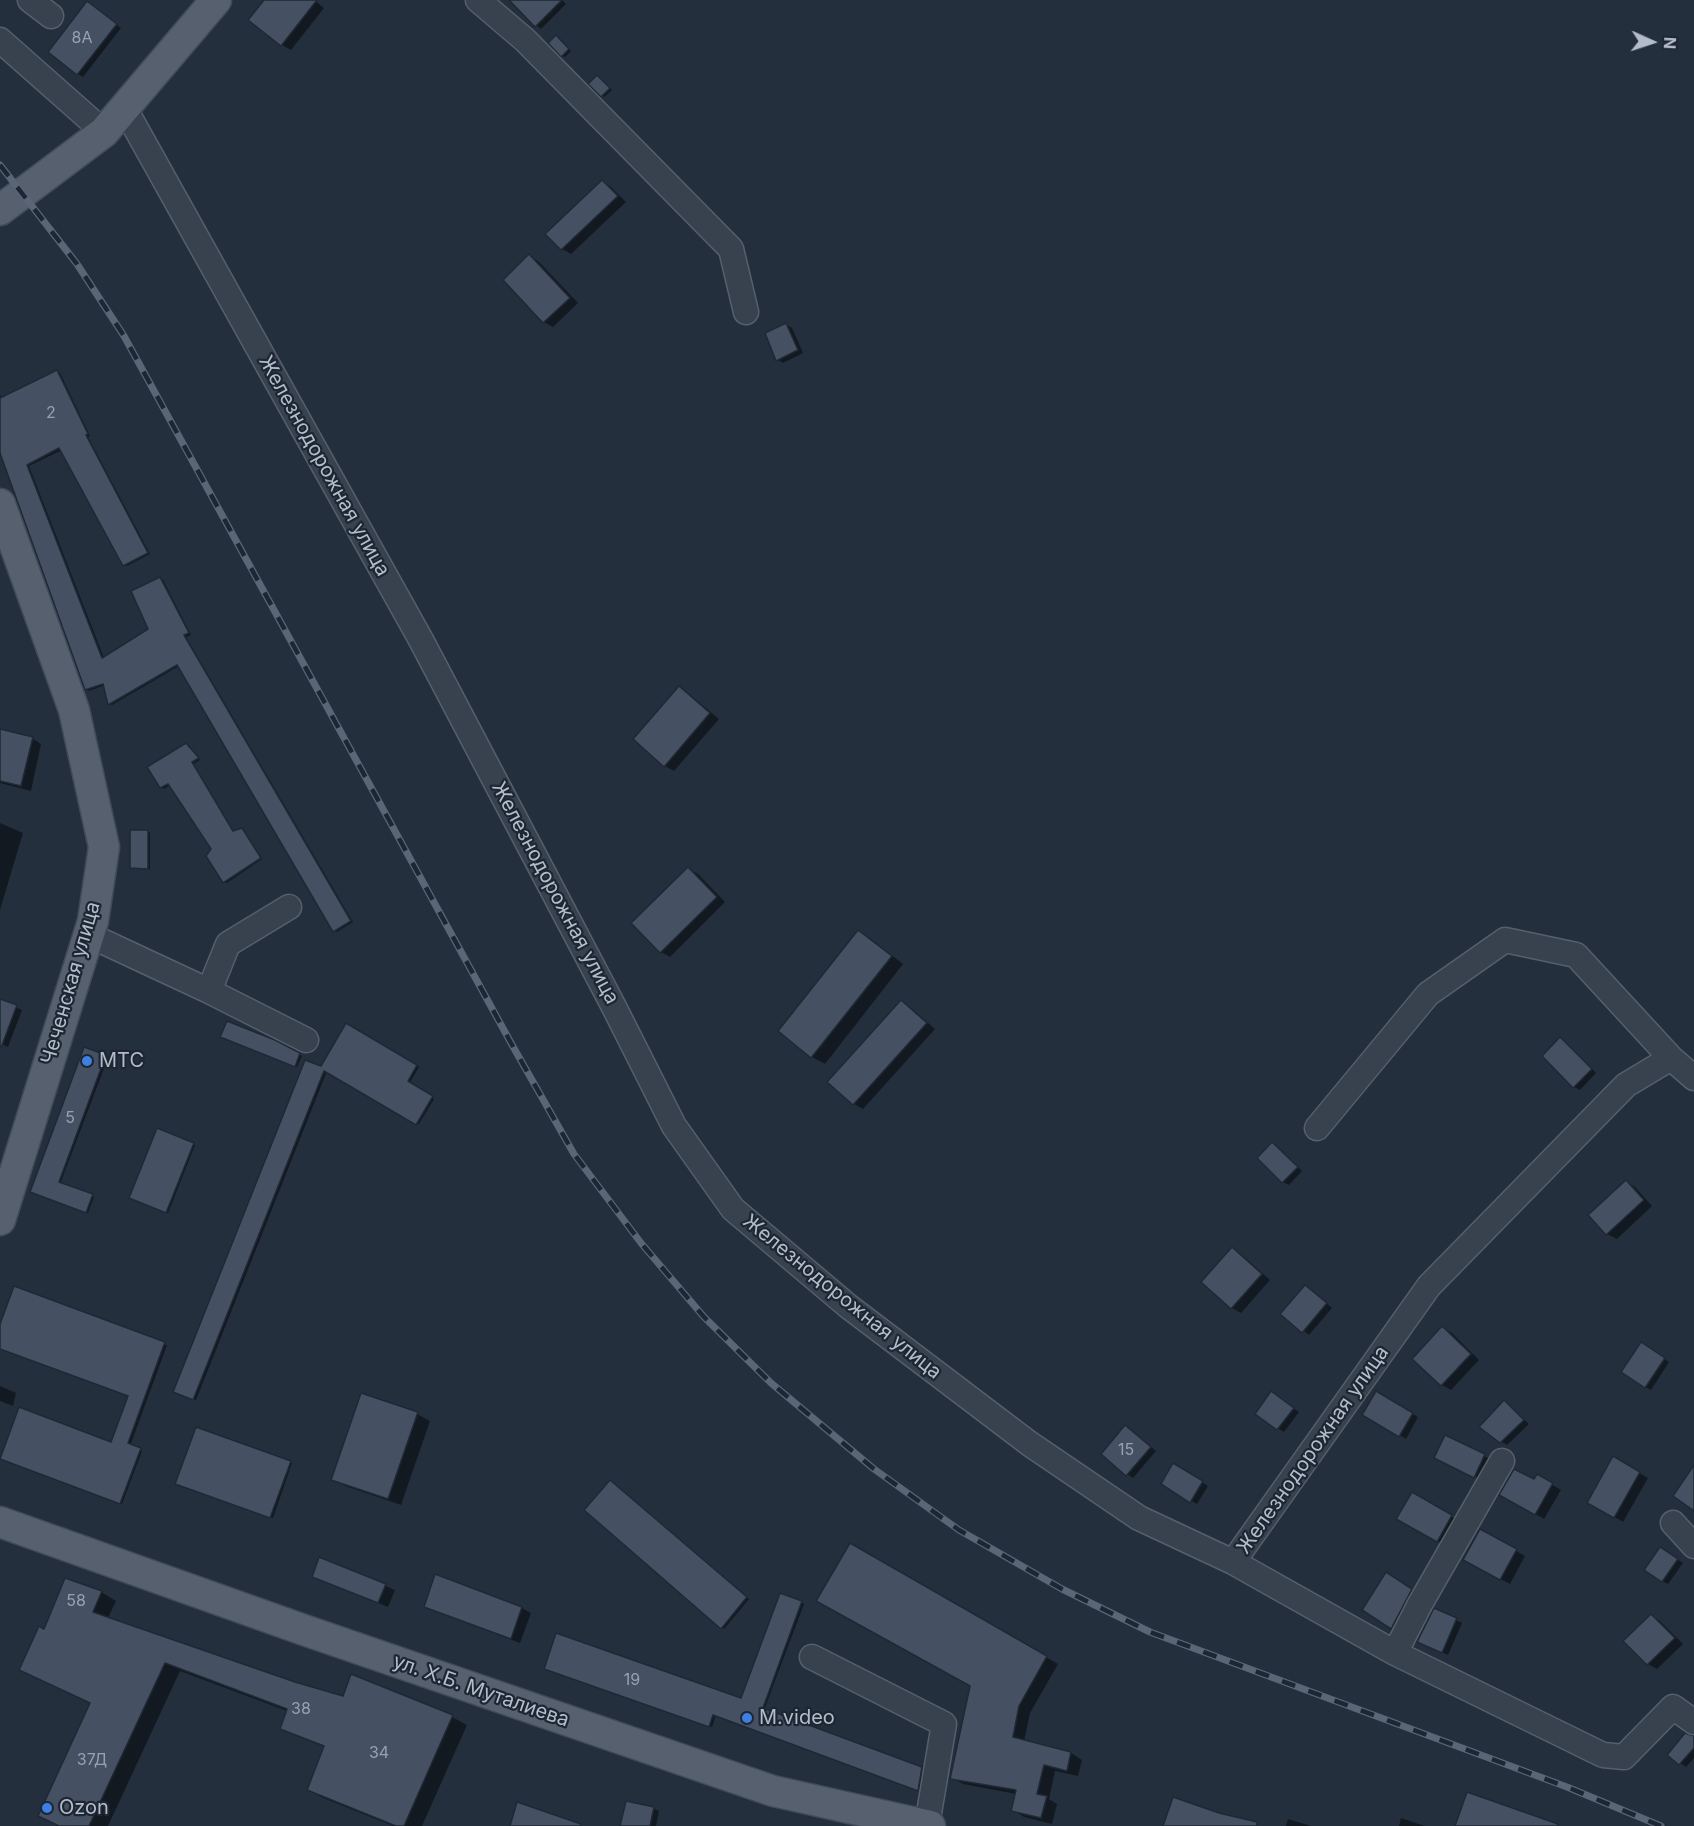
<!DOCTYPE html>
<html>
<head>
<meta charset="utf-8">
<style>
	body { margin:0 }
	#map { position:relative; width:1694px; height:1826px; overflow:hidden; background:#242f3e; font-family:Inter,sans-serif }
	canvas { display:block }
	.north { position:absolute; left:1622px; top:12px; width:60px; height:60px; -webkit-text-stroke:4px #1d2633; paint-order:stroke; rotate:93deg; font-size:16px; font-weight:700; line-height:24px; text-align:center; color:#b4bcc9 }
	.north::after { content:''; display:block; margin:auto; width:21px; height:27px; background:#b4bcc9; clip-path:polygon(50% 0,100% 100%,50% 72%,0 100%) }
</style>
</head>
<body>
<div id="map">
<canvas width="1694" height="1826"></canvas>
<div class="north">N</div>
</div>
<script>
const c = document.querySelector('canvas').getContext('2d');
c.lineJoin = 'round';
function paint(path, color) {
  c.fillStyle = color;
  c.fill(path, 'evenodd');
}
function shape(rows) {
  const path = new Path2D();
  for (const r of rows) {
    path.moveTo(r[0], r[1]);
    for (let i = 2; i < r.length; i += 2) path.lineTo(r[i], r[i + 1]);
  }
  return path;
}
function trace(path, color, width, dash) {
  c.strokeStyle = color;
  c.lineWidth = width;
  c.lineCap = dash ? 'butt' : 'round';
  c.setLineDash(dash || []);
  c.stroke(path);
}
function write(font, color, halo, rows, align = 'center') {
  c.font = font + ' Inter,sans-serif';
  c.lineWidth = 4.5;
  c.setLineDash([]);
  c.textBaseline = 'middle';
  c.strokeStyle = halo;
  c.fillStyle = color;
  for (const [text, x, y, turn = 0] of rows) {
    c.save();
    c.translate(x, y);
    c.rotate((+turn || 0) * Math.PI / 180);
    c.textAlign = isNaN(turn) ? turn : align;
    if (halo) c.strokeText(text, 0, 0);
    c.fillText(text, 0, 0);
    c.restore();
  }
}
paint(shape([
	[266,0,314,0,324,8,291,50,282,45],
	[533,0,562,0,566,4,541,29,536,25],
	[93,6,121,28,83,77,78,74],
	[558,38,571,51,565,57,562,56],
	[600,78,612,90,604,97,590,84],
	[602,181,611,187,626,202,571,254,562,249],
	[529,256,538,261,578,303,553,327,544,322],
	[786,324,792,328,803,353,783,363,778,360],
	[57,371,60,373,90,436,88,437,150,554,127,566,124,565,62,450,29,466,104,658,150,630,160,579,163,580,191,635,186,637,353,922,337,932,334,930,179,666,112,705,110,704,105,685,89,691,87,689,0,449,0,395,2,399],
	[679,688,688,693,719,719,674,771,665,766],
	[0,731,32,738,41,744,31,791,0,783],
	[188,746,200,760,193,764,234,833,241,829,244,831,262,859,227,883,224,882,213,849,170,785,164,789,161,787],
	[0,823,23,833,0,910],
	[148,832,150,833,150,869,134,869,131,868],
	[689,869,698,874,725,902,670,957,661,952],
	[858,932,871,939,903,964,825,1064,812,1057,780,1031],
	[0,1000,22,1010,8,1047,0,1043],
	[901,1002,910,1007,935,1029,863,1109,854,1104],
	[347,1025,419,1067,409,1084,434,1099,419,1124,327,1071,196,1400,177,1392,321,1068],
	[224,1038,275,1042,302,1056,297,1067],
	[1561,1039,1596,1073,1580,1090,1574,1087],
	[105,1056,108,1058,60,1184,94,1197,88,1213,34,1193],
	[193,1144,195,1145,168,1213,133,1198],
	[1272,1144,1302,1171,1289,1185,1283,1182],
	[1626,1182,1635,1187,1652,1206,1617,1239,1607,1234,1590,1215],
	[1232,1249,1241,1254,1270,1280,1241,1313,1232,1308],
	[1311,1290,1332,1308,1309,1335,1282,1314],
	[1443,1328,1452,1333,1479,1360,1451,1390,1442,1385,1414,1359],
	[0,1329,167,1345,130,1446,142,1451,122,1504,4,1460,112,1444,130,1396,0,1348],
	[1647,1347,1669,1362,1651,1390,1645,1387],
	[0,1386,16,1393,13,1406,0,1401],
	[1377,1393,1418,1417,1406,1439,1364,1415],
	[1277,1397,1299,1412,1284,1432,1257,1414],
	[1504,1402,1529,1424,1507,1445,1481,1427],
	[417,1414,430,1421,401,1505,345,1486,333,1479],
	[1126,1427,1156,1451,1133,1478,1127,1474],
	[1484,1456,1490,1459,1480,1479,1441,1461],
	[1614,1458,1648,1478,1623,1522,1589,1502],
	[290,1462,292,1463,273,1518,180,1485],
	[1174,1465,1208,1486,1197,1504,1163,1484],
	[1538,1476,1561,1490,1544,1519,1501,1494,1535,1480],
	[612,1483,749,1599,724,1629,722,1627],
	[1412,1494,1461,1522,1447,1546,1398,1518],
	[1481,1531,1525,1556,1510,1584,1465,1560],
	[851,1545,1058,1664,1030,1713,1024,1742,1071,1753,1082,1760,1078,1776,1055,1771,1049,1799,1057,1804,1052,1824,1024,1817,1013,1810,1016,1794,963,1784,952,1778,972,1686],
	[1666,1552,1683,1563,1668,1584,1662,1581],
	[320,1559,395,1590,388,1607,314,1576],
	[436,1576,522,1608,531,1613,520,1643,435,1611,426,1606],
	[1396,1580,1420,1595,1401,1632,1364,1610],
	[101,1592,116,1601,108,1618,295,1683,344,1698,452,1717,467,1725,422,1826,393,1826,323,1798,309,1790,325,1747,297,1736,282,1728,287,1711,180,1671,108,1826,59,1826,40,1815,91,1704,21,1670,45,1631],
	[801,1602,804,1604,764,1710,922,1769,924,1770,921,1791,716,1715,712,1727,548,1669,742,1700],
	[1435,1610,1462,1623,1448,1655,1425,1644],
	[1651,1615,1660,1621,1683,1644,1657,1669,1648,1664],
	[1694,1737,1694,1758,1686,1767,1669,1755],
	[653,1808,659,1811,656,1826,621,1826],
	[1401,1818,1425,1826,1399,1826],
	[1288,1819,1311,1826,1286,1826]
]), '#0007');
const building = shape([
	[264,0,317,0,281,46,248,20,264,0],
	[509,0,562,0,535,27,509,0],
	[87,1,117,24,77,75,48,52,87,1],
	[556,35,569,49,561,57,548,43,556,35],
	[597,75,610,88,601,97,588,84,597,75],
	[602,180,618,196,561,250,545,234,602,180],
	[529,254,570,298,543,323,503,280,529,254],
	[786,323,798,350,776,361,765,333,786,323],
	[57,370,88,434,86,435,148,553,123,566,59,448,27,465,102,658,148,629,131,591,160,577,189,633,184,635,351,921,333,932,177,665,108,705,103,684,85,690,0,453,0,398,57,370],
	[679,686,710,713,664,767,633,739,679,686],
	[0,729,33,737,21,786,0,781,0,729],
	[186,743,199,758,192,762,233,831,242,828,261,858,223,883,206,856,211,849,168,784,160,788,147,767,186,743],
	[130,830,148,830,148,869,130,868,130,830],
	[688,867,717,897,660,953,631,923,688,867],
	[858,930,892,956,811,1058,778,1031,858,930],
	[0,999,17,1005,1,1048,0,1047,0,999],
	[901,1000,927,1023,853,1105,827,1082,901,1000],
	[227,1021,275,1040,300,1053,295,1067,220,1037,227,1021],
	[346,1023,417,1065,408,1081,433,1096,416,1125,324,1071,193,1400,173,1392,305,1060,321,1066,346,1023],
	[1560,1037,1592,1069,1573,1088,1542,1056,1560,1037],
	[84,1047,106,1055,59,1182,93,1194,86,1213,30,1192,84,1047],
	[157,1128,194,1143,166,1213,129,1198,157,1128],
	[1272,1142,1298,1167,1282,1183,1257,1158,1272,1142],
	[1626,1180,1644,1200,1606,1235,1588,1215,1626,1180],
	[1232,1247,1262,1274,1231,1309,1201,1282,1232,1247],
	[1305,1285,1327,1303,1302,1333,1280,1314,1305,1285],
	[14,1286,165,1342,128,1443,141,1448,120,1504,0,1459,19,1407,111,1442,128,1396,0,1349,0,1324,14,1286],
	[1442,1326,1471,1354,1441,1386,1412,1359,1442,1326],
	[1641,1342,1665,1358,1645,1388,1621,1372,1641,1342],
	[1271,1391,1294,1408,1277,1430,1255,1414,1271,1391],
	[1376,1391,1413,1413,1399,1437,1362,1415,1376,1391],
	[361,1393,418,1412,388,1499,331,1480,361,1393],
	[1504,1400,1524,1420,1500,1443,1479,1427,1504,1400],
	[1125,1425,1151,1447,1126,1476,1101,1454,1125,1425],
	[196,1427,291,1461,270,1518,175,1484,196,1427],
	[1445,1435,1485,1454,1474,1478,1434,1458,1445,1435],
	[1613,1456,1640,1472,1614,1518,1587,1503,1613,1456],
	[1173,1463,1203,1481,1190,1503,1161,1484,1173,1463],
	[1694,1465,1694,1511,1673,1496,1694,1465],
	[1514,1469,1534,1479,1537,1474,1553,1483,1535,1515,1499,1495,1514,1469],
	[610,1480,747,1597,721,1629,584,1510,610,1480],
	[1412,1492,1452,1515,1437,1542,1396,1519,1412,1492],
	[1480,1529,1517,1549,1500,1580,1463,1560,1480,1529],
	[850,1543,1047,1656,1019,1706,1013,1737,1071,1752,1067,1771,1044,1765,1037,1794,1047,1796,1041,1818,1011,1811,1016,1790,950,1779,970,1686,816,1601,850,1543],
	[1660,1547,1678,1559,1662,1582,1644,1570,1660,1547],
	[319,1557,386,1584,378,1603,312,1577,319,1557],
	[1386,1572,1412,1589,1391,1629,1362,1610,1386,1572],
	[435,1574,522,1607,511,1639,424,1607,435,1574],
	[65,1578,102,1591,93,1612,295,1682,343,1696,351,1674,453,1715,404,1826,396,1826,307,1790,324,1746,280,1729,287,1709,165,1663,89,1826,59,1826,38,1816,90,1703,19,1670,39,1626,44,1629,65,1578],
	[780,1593,802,1601,763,1708,922,1767,918,1791,713,1715,709,1727,544,1669,556,1633,741,1698,780,1593],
	[1434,1608,1457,1618,1442,1653,1417,1642,1434,1608],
	[1651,1614,1675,1638,1647,1665,1623,1641,1651,1614],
	[1685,1733,1694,1736,1694,1748,1679,1765,1667,1755,1685,1733],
	[1467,1792,1558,1824,1557,1826,1455,1826,1467,1792],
	[1173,1797,1219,1813,1257,1822,1257,1826,1163,1826,1173,1797],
	[626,1801,654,1807,650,1826,620,1826,626,1801],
	[517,1802,581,1824,580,1826,510,1826,517,1802]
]);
paint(building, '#455162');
trace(building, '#1f2835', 1.5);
const minor = shape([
	[30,0,51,16],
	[478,0,525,40,731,249,746,312],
	[0,40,104,132],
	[125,109,421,640,614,1007,674,1126,733,1209,848,1306,1030,1444,1139,1518,1233,1562,1395,1653,1603,1755,1624,1757,1673,1707,1694,1722],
	[89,935,209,991,228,944,289,907],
	[209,991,306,1040],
	[1317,1128,1428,994,1505,940,1576,955,1671,1058,1694,1078],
	[1673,1523,1694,1546],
	[1233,1562,1429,1286,1626,1085,1671,1058],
	[1395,1653,1420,1604,1502,1461],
	[812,1657,944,1724,927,1825]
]);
const major = shape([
	[0,210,104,132,216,0],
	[0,504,74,710,104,847,93,921,0,1220],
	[0,1522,304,1630,773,1791,930,1826]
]);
trace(minor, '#565f6c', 27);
trace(major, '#414a57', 33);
trace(minor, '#38414e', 24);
trace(major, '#56606e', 30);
const rail = shape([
	[0,165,77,264,124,336,511,1043,574,1154,641,1243,704,1317,771,1383,874,1469,959,1530,1062,1589,1150,1632,1567,1787,1661,1826]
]);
trace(rail, '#5a6575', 7);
trace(rail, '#1d2633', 4.5, [14]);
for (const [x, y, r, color] of [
	[87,1061,6,"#3f7fe0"],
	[747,1718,6,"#3f7fe0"],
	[47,1808,6,"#3f7fe0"]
]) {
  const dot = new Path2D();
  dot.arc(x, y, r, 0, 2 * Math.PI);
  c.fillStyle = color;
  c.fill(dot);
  trace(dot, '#1d2633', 2);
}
write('16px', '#98a1af', null, [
	["8А",82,38],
	["2",51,413],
	["5",70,1118],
	["15",1126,1450],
	["58",76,1601],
	["19",632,1680],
	["38",301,1709],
	["34",379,1753],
	["37Д",92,1760]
]);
write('20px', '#b4bcc9', '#1d2633', [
	["Железнодорожная улица",324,466,61],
	["Железнодорожная улица",555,893,62],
	["Чеченская улица",71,983,-74],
	["Железнодорожная улица",842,1297,39],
	["Железнодорожная улица",1313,1450,-55],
	["ул. Х.Б. Муталиева",481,1691,19]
]);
write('20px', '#b4bcc9', '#1d2633', [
	["МТС",99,1061],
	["M.video",759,1718],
	["Ozon",59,1808]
], 'left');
</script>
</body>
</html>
